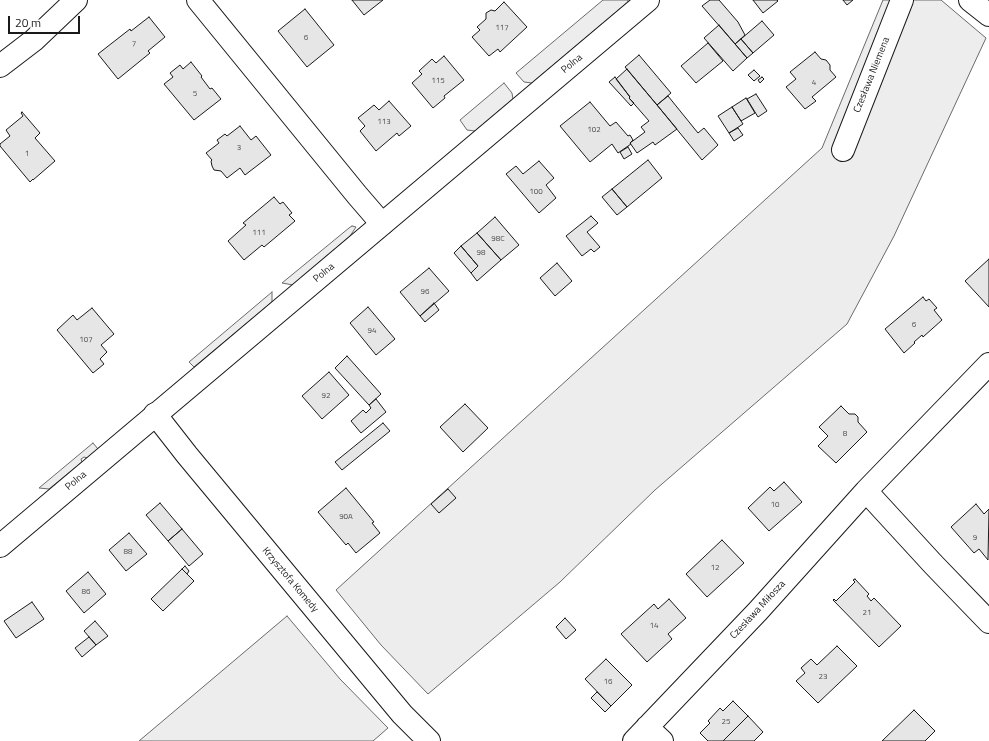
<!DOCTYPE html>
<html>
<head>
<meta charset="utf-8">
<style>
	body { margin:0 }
	#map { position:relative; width:989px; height:741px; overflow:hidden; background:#fff; font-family:"Titillium Web",sans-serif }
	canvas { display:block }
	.scale { position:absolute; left:8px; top:16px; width:72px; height:18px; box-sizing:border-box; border:2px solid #1a1a1a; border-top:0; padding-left:5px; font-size:12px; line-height:14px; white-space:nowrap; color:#1a1a1a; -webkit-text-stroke:3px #fff; paint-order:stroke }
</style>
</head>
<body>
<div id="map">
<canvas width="989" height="741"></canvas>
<div class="scale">20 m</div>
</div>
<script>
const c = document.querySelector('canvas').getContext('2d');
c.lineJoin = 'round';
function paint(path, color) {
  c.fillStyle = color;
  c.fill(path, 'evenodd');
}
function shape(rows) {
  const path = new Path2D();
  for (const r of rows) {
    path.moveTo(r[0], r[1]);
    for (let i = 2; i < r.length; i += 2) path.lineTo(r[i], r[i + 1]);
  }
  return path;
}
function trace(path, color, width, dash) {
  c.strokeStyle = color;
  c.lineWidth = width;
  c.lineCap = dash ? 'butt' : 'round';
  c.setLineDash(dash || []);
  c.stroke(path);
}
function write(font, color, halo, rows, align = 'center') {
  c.font = font + ' "Titillium Web",sans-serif';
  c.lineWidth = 3;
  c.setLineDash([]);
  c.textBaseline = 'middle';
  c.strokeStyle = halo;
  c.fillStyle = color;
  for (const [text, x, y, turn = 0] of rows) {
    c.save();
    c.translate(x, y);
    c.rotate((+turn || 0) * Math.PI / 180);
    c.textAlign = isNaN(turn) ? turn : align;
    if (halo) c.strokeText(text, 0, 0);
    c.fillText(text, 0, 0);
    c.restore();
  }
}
const built = shape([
	[603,0,628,0,628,2,532,83,524,82,516,73,603,0],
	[883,0,941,0,986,38,894,236,847,324,655,490,560,582,428,694,381,645,336,590,822,148,883,0],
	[504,83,512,93,513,99,475,131,467,130,460,120,504,83],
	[352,226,356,227,350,236,293,285,282,283,349,228,352,226],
	[272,292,272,302,194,367,189,362,272,292],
	[93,443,98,449,87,458,84,457,81,459,82,462,49,489,39,488,93,443],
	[287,616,340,679,388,728,373,741,139,741,287,616]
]);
paint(built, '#ededed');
trace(built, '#6a6a6a', 1);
const building = shape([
	[352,0,383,0,364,15,352,0],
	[710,0,719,0,738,22,745,35,735,44,702,6,710,0],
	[753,0,777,0,778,1,763,13,753,0],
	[843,0,853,0,847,5,843,0],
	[504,2,527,27,500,52,498,49,489,56,472,37,480,30,477,27,486,19,486,13,491,10,495,11,504,2],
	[305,9,334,45,307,67,278,31,305,9],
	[149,17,165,37,148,51,150,53,118,79,98,54,130,29,131,31,149,17],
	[762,21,774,35,753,53,741,39,762,21],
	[719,25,747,58,733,71,704,38,719,25],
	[741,39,753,53,747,58,735,44,741,39],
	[708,43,723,61,696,83,681,66,708,43],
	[815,52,821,59,826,60,830,65,830,70,836,77,812,97,816,101,805,109,786,87,796,79,790,72,815,52],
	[639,55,671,93,657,105,625,67,639,55],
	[444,56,464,80,444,96,445,98,433,108,412,83,422,74,419,71,432,59,436,63,444,56],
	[191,62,202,76,201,77,210,89,212,88,221,99,194,120,164,84,173,77,170,73,180,65,183,69,191,62],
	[627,69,677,129,655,145,653,142,637,153,630,143,645,132,641,127,649,121,629,98,630,97,616,79,627,69],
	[754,70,760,76,754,81,748,75,754,70],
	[615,77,630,97,629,98,634,103,631,106,609,82,615,77],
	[762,77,764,79,760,83,758,80,762,77],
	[756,94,767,111,758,117,747,99,756,94],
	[668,96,698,133,704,128,718,145,702,160,657,105,668,96],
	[746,98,755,113,741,121,732,107,746,98],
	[389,101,411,126,399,136,397,133,376,151,360,131,365,126,358,118,374,105,379,110,389,101],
	[590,102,610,126,616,122,628,136,630,135,633,140,630,143,631,144,618,153,612,144,590,162,560,126,590,102],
	[732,107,743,124,729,133,718,116,732,107],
	[22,112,40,133,35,138,55,161,33,180,33,179,30,182,0,146,0,144,10,136,6,130,23,116,21,113,22,112],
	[240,126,251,140,256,136,271,155,245,175,240,168,227,178,221,171,214,170,212,166,211,161,212,160,206,153,219,143,217,140,225,134,227,136,240,126],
	[738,128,743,135,734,141,729,133,738,128],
	[628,147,632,154,624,159,620,152,628,147],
	[648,160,662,178,627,207,612,189,648,160],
	[539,161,554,178,546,185,556,198,539,213,506,174,516,166,523,174,539,161],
	[612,189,627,207,617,215,602,197,612,189],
	[274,197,280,204,283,202,292,213,289,215,295,221,264,247,262,245,244,260,228,241,246,225,243,223,274,197],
	[591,216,598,223,587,232,600,247,594,252,591,249,582,256,566,236,591,216],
	[495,217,519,245,501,260,477,233,495,217],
	[477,233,501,260,477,281,471,273,478,266,461,246,477,233],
	[461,246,478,266,471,273,454,253,461,246],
	[989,259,989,307,965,281,989,259],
	[557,263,572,281,555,296,540,278,557,263],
	[429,268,449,291,420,316,400,292,429,268],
	[923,297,926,301,929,299,937,308,934,310,942,320,923,337,922,335,914,342,915,343,904,353,885,329,923,297],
	[434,303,439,310,425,322,420,316,434,303],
	[368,307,395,339,376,355,350,323,368,307],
	[92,308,114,334,101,345,107,352,100,359,104,364,93,373,57,330,73,315,77,320,92,308],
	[347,356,381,394,369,405,335,368,347,356],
	[329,372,349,395,322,419,302,396,329,372],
	[376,399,386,412,361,433,351,421,363,410,366,413,371,408,369,405,376,399],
	[465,404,488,428,463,452,440,427,465,404],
	[841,406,849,414,855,414,858,417,858,422,867,432,836,463,818,446,828,436,819,427,841,406],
	[383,423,390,431,342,470,335,462,383,423],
	[784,482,802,502,769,531,748,508,770,487,774,491,784,482],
	[346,488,374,522,372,523,380,533,356,553,348,543,346,545,318,512,346,488],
	[448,489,456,498,439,513,431,504,448,489],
	[160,503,182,529,168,541,146,515,160,503],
	[976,504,984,514,989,509,988,560,979,549,974,553,951,527,976,504],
	[182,529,203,554,189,566,168,541,182,529],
	[129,533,147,554,126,571,109,550,129,533],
	[722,540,744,563,707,597,686,574,722,540],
	[185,566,189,571,187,574,182,569,185,566],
	[182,569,194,581,163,611,151,599,182,569],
	[88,572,106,594,84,613,66,591,88,572],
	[855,579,869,594,867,596,871,601,874,598,901,626,879,647,833,600,834,599,836,601,855,582,853,580,855,579],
	[669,599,686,618,668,634,672,639,647,662,621,634,654,604,658,609,669,599],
	[32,602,44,619,16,638,4,621,32,602],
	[565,618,576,630,566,639,556,627,565,618],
	[95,621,108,636,96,645,84,631,95,621],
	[89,637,96,645,82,657,75,648,89,637],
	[837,646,857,666,818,703,796,681,805,673,801,668,811,659,817,665,837,646],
	[606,659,632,685,611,706,585,679,606,659],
	[597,692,611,706,605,712,591,698,597,692],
	[733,701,748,716,723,741,708,741,700,733,710,723,708,721,720,708,723,711,733,701],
	[914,710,935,731,925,741,882,741,914,710],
	[748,716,763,732,754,741,723,741,748,716]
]);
paint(building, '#e6e6e6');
trace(building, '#1a1a1a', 1);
const minor = shape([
	[198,0,357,195,382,224],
	[0,66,34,40,76,0],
	[843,150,902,0],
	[155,414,187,455,402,714,429,741],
	[866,491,933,564,989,622],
	[647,727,662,741],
	[634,741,758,611,866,491,989,364]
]);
const tertiary = shape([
	[970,0,989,15],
	[0,546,648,0]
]);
trace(minor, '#1a1a1a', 24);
trace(tertiary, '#1a1a1a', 24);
trace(minor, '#fff', 22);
trace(tertiary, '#fff', 22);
write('8px', '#4d4d4d', null, [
	["117",502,28],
	["6",306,38],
	["7",134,44],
	["115",438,81],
	["4",814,83],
	["5",195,94],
	["113",384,122],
	["102",594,130],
	["3",239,148],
	["1",27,154],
	["100",536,192],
	["111",259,233],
	["98C",498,239],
	["98",481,253],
	["96",425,292],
	["6",914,325],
	["94",372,331],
	["107",86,340],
	["92",326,396],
	["8",845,434],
	["10",775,505],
	["90A",346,517],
	["9",975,538],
	["88",128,552],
	["12",715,568],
	["86",86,592],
	["21",867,613],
	["14",654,626],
	["23",823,677],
	["16",608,682],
	["25",726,722]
]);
write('10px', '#1a1a1a', '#fff', [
	["Polna",572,64,-40],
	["Czesława Niemena",872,75,-68],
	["Polna",324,273,-40],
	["Polna",76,481,-40],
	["Krzysztofa Komedy",290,580,50],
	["Czesława Miłosza",758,610,-47]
]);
</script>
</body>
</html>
